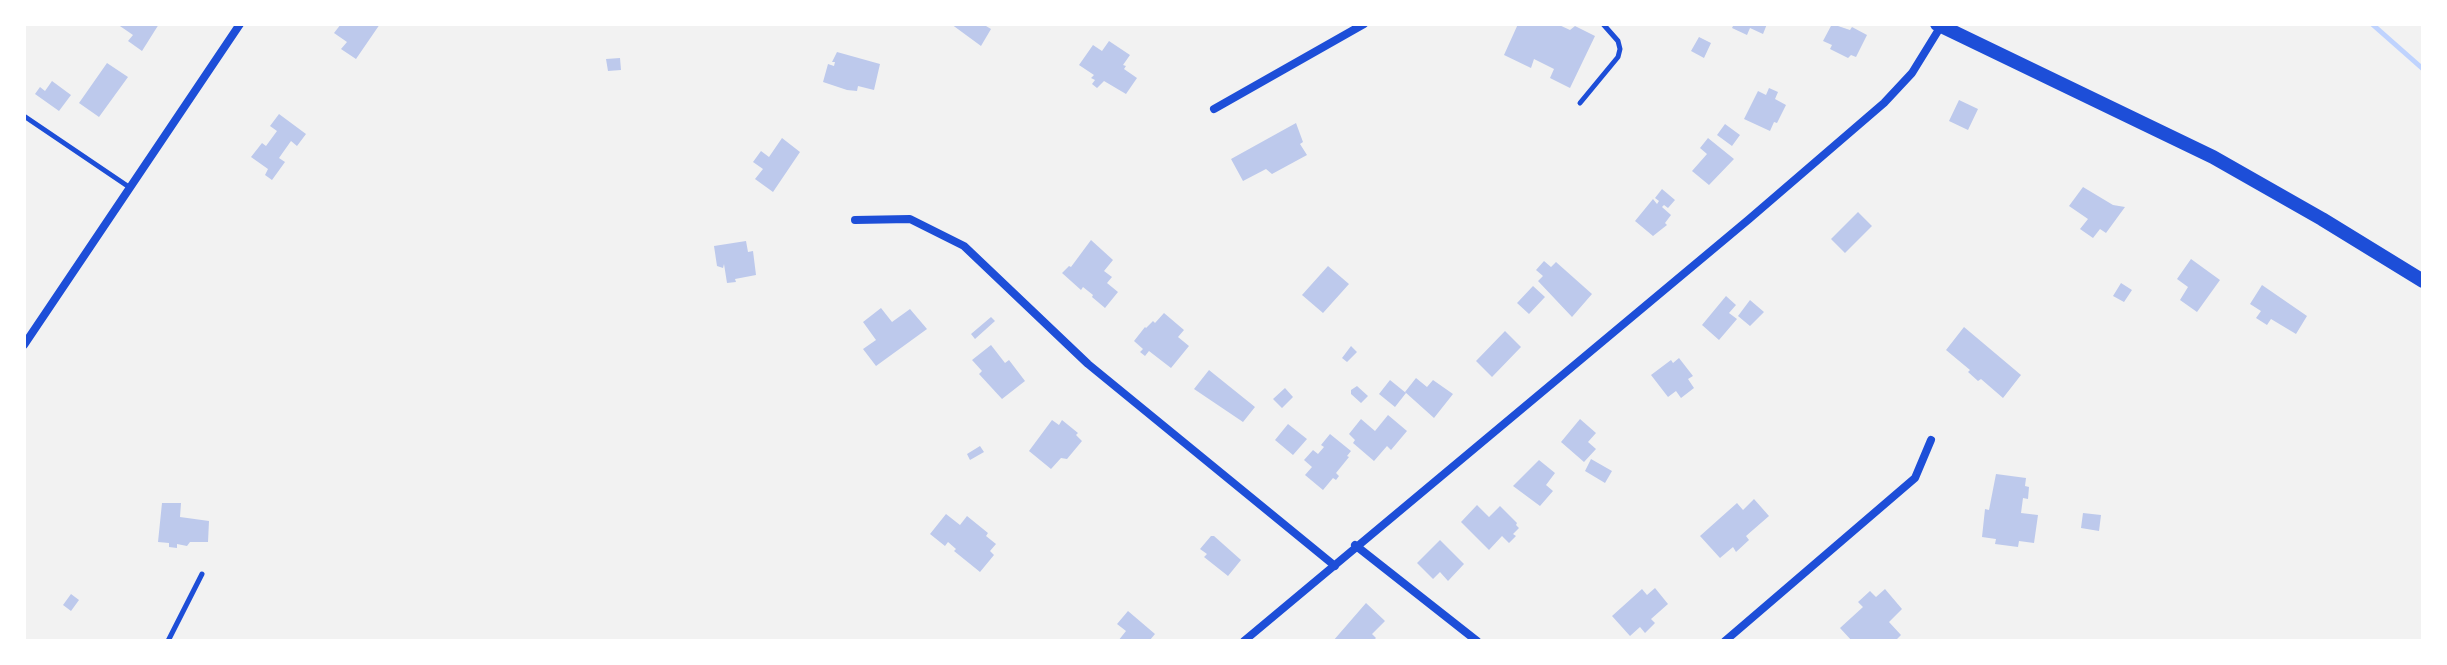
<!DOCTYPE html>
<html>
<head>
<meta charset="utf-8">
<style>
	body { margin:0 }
	#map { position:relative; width:2447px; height:665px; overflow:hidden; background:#f2f2f2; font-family:"PT Sans",sans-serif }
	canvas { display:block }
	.frame { position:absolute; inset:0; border:26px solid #fff; pointer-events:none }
</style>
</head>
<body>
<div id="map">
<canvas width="2447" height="665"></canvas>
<div class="frame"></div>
</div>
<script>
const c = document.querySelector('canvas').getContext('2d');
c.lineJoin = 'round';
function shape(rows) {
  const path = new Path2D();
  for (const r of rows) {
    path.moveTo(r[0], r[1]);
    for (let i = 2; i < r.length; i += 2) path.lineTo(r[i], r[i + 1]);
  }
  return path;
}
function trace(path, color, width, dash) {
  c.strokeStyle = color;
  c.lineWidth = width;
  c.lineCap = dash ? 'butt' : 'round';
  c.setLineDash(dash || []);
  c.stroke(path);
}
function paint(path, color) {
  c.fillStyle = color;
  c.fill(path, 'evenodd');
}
trace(shape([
	[2372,24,2423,69]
]), '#bfd3fe', 5);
paint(shape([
	[117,24,159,24,142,51,128,41,133,35],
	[341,24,380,24,356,59,341,49,347,42,334,33],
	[951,24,987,24,986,26,991,29,981,46],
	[1518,24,1557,24,1570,30,1575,26,1595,36,1570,88,1550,78,1554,69,1534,59,1531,68,1504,55],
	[1734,24,1767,24,1763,34,1750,28,1747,35,1732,28],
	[1832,24,1850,30,1852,27,1867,35,1856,57,1851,55,1848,58,1830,49,1832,45,1823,41],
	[1699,37,1711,43,1704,58,1691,51],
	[1109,41,1130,55,1123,65,1126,66,1124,69,1137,78,1126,94,1104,81,1097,88,1092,84,1095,80,1091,78,1094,75,1079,65,1093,45,1102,51],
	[837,52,880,64,874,90,858,86,857,91,847,90,823,82,828,64,834,66,835,62,832,62],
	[620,58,621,70,608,71,606,59],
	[107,63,128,77,99,117,79,103],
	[52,81,71,95,59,111,35,94,40,87,45,91],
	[1769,88,1778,92,1775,99,1786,105,1777,123,1774,122,1770,131,1744,119,1758,91,1766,95],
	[1959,100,1978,109,1968,130,1949,121],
	[279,114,306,134,297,146,291,141,279,158,285,162,272,180,265,175,268,169,251,157,262,143,266,146,277,131,270,126],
	[1296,123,1303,142,1300,144,1307,155,1272,174,1266,169,1243,181,1231,159],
	[1725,124,1740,135,1732,146,1717,135],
	[782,138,800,152,773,192,755,179,763,169,753,162,761,151,769,157],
	[1708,138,1734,159,1709,185,1692,171,1707,154,1700,148],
	[2083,187,2113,205,2125,207,2106,233,2100,229,2093,238,2080,229,2088,219,2069,206],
	[1662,189,1675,200,1668,208,1664,205,1662,207,1671,215,1665,223,1667,225,1653,236,1635,221,1653,199,1657,204,1659,201,1655,198],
	[1858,212,1872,226,1845,253,1831,239],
	[1091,240,1113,260,1104,271,1112,277,1107,283,1118,292,1105,308,1092,297,1093,295,1083,287,1081,290,1062,273,1069,266,1071,267],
	[746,241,748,252,753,251,756,275,735,279,736,282,727,283,724,264,723,268,717,266,714,246],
	[2191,259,2220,280,2197,312,2180,300,2188,287,2177,279],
	[1544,261,1551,267,1556,262,1592,294,1572,317,1538,281,1543,276,1536,270],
	[1328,266,1349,284,1323,313,1302,295],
	[2121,283,2132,290,2124,302,2113,296],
	[2262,285,2307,316,2296,334,2271,319,2267,325,2256,318,2261,311,2250,304],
	[1533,286,1545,297,1529,314,1517,303],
	[1726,296,1736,305,1729,313,1737,319,1719,340,1702,325],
	[1750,300,1764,312,1750,326,1738,316],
	[881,308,892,322,910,309,927,329,876,366,863,349,876,340,863,322],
	[1164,313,1184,330,1178,337,1189,346,1171,368,1149,351,1145,356,1140,352,1143,349,1134,341,1145,327,1146,328,1153,321,1155,323],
	[991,317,995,321,975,339,971,334],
	[1964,327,2021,375,2003,398,1981,379,1978,381,1968,372,1970,370,1946,350],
	[1505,331,1521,347,1492,377,1476,361],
	[991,345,1005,363,1009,360,1025,381,1002,399,979,374,982,371,972,360],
	[1351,346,1357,352,1347,362,1342,358],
	[1679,358,1693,376,1688,379,1694,388,1681,398,1676,391,1668,397,1651,375,1671,360,1673,363],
	[1209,370,1255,407,1243,422,1194,389],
	[1416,378,1427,387,1433,380,1453,394,1434,418,1405,392],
	[1390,380,1406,393,1395,407,1379,394],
	[1357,386,1368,396,1361,403,1351,394,1351,390],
	[1285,388,1293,397,1282,408,1273,399],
	[1388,415,1407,431,1391,450,1387,446,1374,461,1353,443,1355,440,1349,434,1361,419,1375,431],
	[1580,419,1596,433,1588,442,1596,449,1584,462,1561,442],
	[1052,420,1059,425,1062,420,1078,433,1076,435,1082,441,1067,459,1061,458,1051,469,1029,451],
	[1288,424,1307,439,1293,455,1275,440],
	[1330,434,1351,451,1347,456,1349,457,1336,473,1339,476,1336,480,1333,478,1323,490,1305,475,1312,467,1304,460,1313,450,1318,454,1324,447,1321,445],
	[980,446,984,452,970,460,967,454],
	[1591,459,1612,471,1605,483,1585,471],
	[1539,460,1555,473,1546,485,1553,491,1540,506,1513,486],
	[1996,474,2026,478,2025,486,2029,487,2028,499,2023,498,2021,513,2038,515,2034,543,2019,541,2018,547,1995,544,1996,539,1982,537,1985,509,1989,510],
	[1754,499,1769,516,1746,536,1749,540,1736,552,1733,547,1720,558,1700,536,1737,503,1743,510],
	[162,503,181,503,180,517,209,521,208,542,190,542,187,546,177,544,177,548,169,547,169,543,158,542],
	[1477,505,1489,517,1500,506,1517,523,1516,525,1519,528,1513,534,1516,536,1509,543,1502,536,1489,550,1461,522],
	[2083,513,2101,515,2099,531,2081,528],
	[946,514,960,525,967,516,988,533,986,536,996,544,990,551,994,555,980,572,954,551,956,549,948,542,945,546,930,534],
	[1211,536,1214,536,1241,560,1228,576,1204,557,1207,554,1200,549],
	[1440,540,1464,564,1448,581,1440,572,1433,579,1417,563],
	[1655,588,1668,604,1651,619,1655,623,1645,633,1640,627,1630,636,1612,616,1642,589,1647,595],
	[1885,589,1902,609,1889,622,1901,635,1895,641,1852,641,1840,628,1863,607,1858,602,1870,591,1876,597],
	[71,594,79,600,71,611,63,605],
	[1366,603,1385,621,1372,634,1376,638,1373,641,1333,641],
	[1128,611,1155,634,1150,640,1118,641,1126,631,1117,624]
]), '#bdc9ec');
trace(shape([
	[1580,103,1618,57,1620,49,1618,41,1603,24],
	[24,116,129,187],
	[168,641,202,574]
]), '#1d4ed8', 5);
trace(shape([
	[1214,109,1364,24],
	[855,220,910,219,964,246,1088,364,1335,566],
	[24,345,240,24],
	[1355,545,1477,641],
	[1244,641,1748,220,1884,103,1912,73,1941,26],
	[1725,641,1915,478,1931,440]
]), '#1d4ed8', 8);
trace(shape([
	[1937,24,2213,157,2322,219,2423,281]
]), '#1d4ed8', 14);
</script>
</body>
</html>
